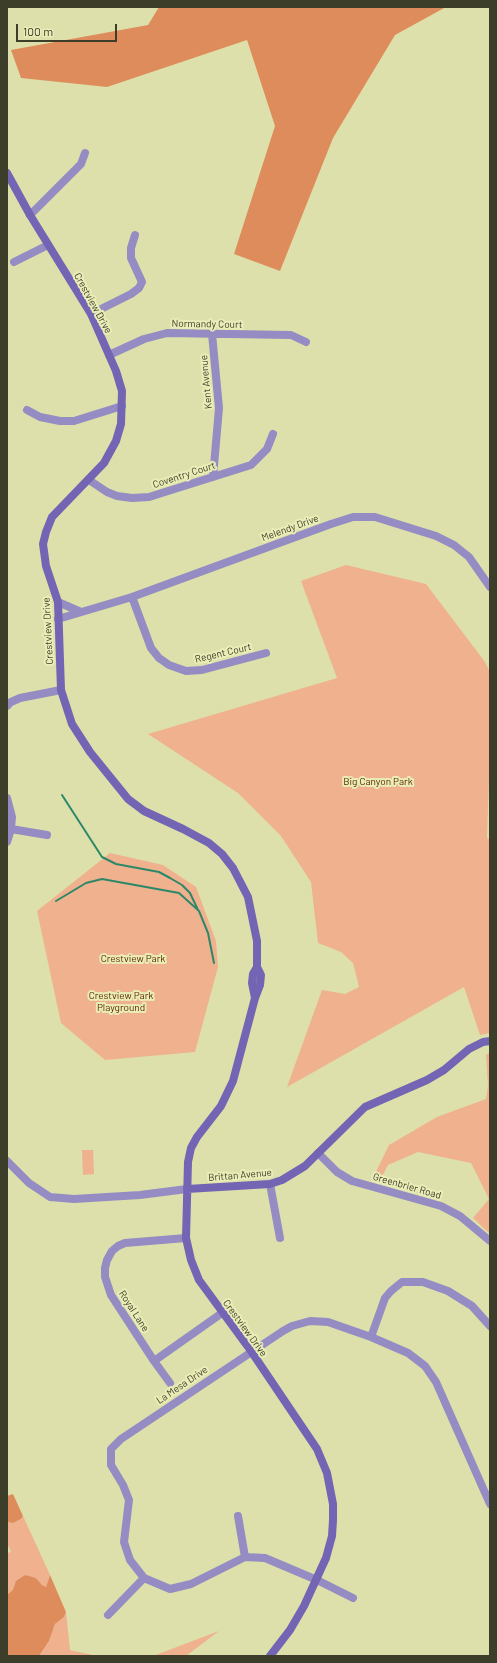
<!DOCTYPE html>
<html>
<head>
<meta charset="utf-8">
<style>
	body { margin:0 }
	#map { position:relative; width:497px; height:1663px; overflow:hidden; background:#dde0ab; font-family:Barlow,sans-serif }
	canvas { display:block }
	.frame { position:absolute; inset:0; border:8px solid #3d3e29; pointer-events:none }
	.scale { position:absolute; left:16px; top:24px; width:101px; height:18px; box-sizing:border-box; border:2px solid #3d3e29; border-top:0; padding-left:5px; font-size:12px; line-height:14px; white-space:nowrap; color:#3d3e29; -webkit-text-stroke:3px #eaedb7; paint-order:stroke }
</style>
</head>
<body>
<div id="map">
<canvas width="497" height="1663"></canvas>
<div class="frame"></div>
<div class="scale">100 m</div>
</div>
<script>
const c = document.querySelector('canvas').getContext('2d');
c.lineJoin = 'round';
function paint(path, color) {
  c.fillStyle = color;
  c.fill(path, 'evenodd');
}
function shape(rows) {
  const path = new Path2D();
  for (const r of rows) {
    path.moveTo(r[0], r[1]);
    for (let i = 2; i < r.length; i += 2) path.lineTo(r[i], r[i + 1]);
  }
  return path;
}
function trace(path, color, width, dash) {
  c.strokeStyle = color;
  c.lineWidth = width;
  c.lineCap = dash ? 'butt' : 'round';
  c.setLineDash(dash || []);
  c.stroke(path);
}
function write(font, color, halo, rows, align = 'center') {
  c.font = font + ' Barlow,sans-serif';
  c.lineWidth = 4;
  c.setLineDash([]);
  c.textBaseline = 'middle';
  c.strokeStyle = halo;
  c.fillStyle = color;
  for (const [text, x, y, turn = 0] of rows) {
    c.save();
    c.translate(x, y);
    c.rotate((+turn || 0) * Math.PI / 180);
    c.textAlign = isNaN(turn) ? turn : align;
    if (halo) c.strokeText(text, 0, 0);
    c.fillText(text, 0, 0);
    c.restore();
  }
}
paint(shape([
	[346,565,426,584,485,662,490,672,490,749,487,838,490,840,490,1033,480,1035,464,987,287,1087,322,990,345,994,359,987,353,963,341,952,318,943,311,882,281,836,238,793,148,734,337,678,301,581],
	[110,853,163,865,196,887,216,941,218,967,195,1052,105,1060,61,1023,37,911],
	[489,1053,490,1062,490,1234,473,1218,489,1199,471,1163,418,1152,388,1165,379,1182,372,1180,389,1145,437,1117,486,1099,488,1086,486,1055],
	[82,1150,93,1150,94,1174,83,1175],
	[23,1516,50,1575,46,1587,42,1585,36,1578,7,1595,7,1554,11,1551,7,1544,7,1522,13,1523,21,1519],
	[66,1612,70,1650,97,1656,39,1656,49,1641,55,1624,64,1617],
	[219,1631,186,1656,153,1656]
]), '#efb18e');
paint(shape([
	[159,7,446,7,395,35,333,138,280,271,234,254,275,126,247,40,107,87,21,78,11,50,148,25],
	[13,1494,23,1516,21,1519,13,1523,7,1522,7,1496],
	[25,1575,36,1578,42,1585,46,1587,50,1575,66,1612,64,1617,55,1624,49,1641,39,1656,7,1656,7,1595,13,1590,16,1581]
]), '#df8c5c');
trace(shape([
	[62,795,102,857,116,864,159,872,170,878,182,885,190,893,198,910],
	[56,901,86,883,102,879,179,893,199,911,208,933,214,963]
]), '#2d886a', 2);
trace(shape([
	[30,215,81,164,85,153],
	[14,262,48,245],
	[91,314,131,294,139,288,142,282,131,258,131,248,135,235],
	[212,334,219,408,213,477],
	[109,355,144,339,167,333,291,335,306,342],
	[27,410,40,417,60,421,74,421,122,406],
	[89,480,107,492,117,496,132,498,149,497,251,465,267,449,273,434],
	[132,597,151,648,159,658,169,665,186,671,202,670,266,653],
	[58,602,81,612],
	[58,619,132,597,331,524,353,517,375,517,436,536,454,545,469,557,490,587],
	[7,706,11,702,20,698,61,690],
	[7,798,12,817,11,829,7,842],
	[11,829,47,835],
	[318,1153,337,1172,352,1181,441,1206,460,1216,490,1241],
	[7,1161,29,1183,50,1197,74,1199,140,1195,187,1189],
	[270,1184,280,1238],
	[186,1238,125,1243,118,1246,112,1251,107,1260,105,1268,105,1277,111,1295,154,1361,222,1313],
	[371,1337,385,1298,391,1291,402,1282,423,1282,448,1291,472,1306,490,1326],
	[154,1361,170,1383],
	[238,1516,245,1557],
	[353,1598,317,1580,265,1558,245,1557,191,1584,170,1589,144,1578,130,1560,124,1542,129,1500,123,1485,111,1465,111,1449,121,1439,283,1331,292,1326,310,1321,328,1322,371,1337,408,1353,425,1366,436,1382,490,1504],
	[108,1615,144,1578]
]), '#948cc3', 8);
trace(shape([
	[7,173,30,215,91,314,116,371,122,391,121,424,116,441,104,463,52,517,46,532,43,544,46,566,58,602,61,690,72,724,90,752,128,799,144,811,183,829,209,843,222,854,233,868,248,897,257,941,257,967,253,974,252,983,255,998],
	[257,967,261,975,260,985,255,998,233,1081,221,1106,197,1137,191,1148,188,1162,186,1238,191,1260,199,1280,251,1351,317,1449,327,1473,333,1504,333,1520,332,1536,326,1558,304,1606,290,1630,270,1656],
	[187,1189,270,1184,282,1180,305,1166,365,1107,427,1080,444,1070,469,1049,483,1042,490,1041]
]), '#7364b4', 8);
write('10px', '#3d3e29', '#eaedb7', [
	["Crestview Drive",93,303,61],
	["Normandy Court",207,324,1],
	["Kent Avenue",206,382,-95],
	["Coventry Court",184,475,-18],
	["Melendy Drive",290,528,-20],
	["Crestview Drive",48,631,-93],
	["Regent Court",223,653,-13],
	["Brittan Avenue",240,1175,-5],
	["Greenbrier Road",407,1186,16],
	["Royal Lane",134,1311,57],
	["Crestview Drive",245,1328,54],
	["La Mesa Drive",182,1385,-34]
]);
write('10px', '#5f2a04', '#eaedb7', [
	["Big Canyon Park",378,782],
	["Crestview Park",133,959],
	["Crestview Park",121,996],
	["Playground",121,1008]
]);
</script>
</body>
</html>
